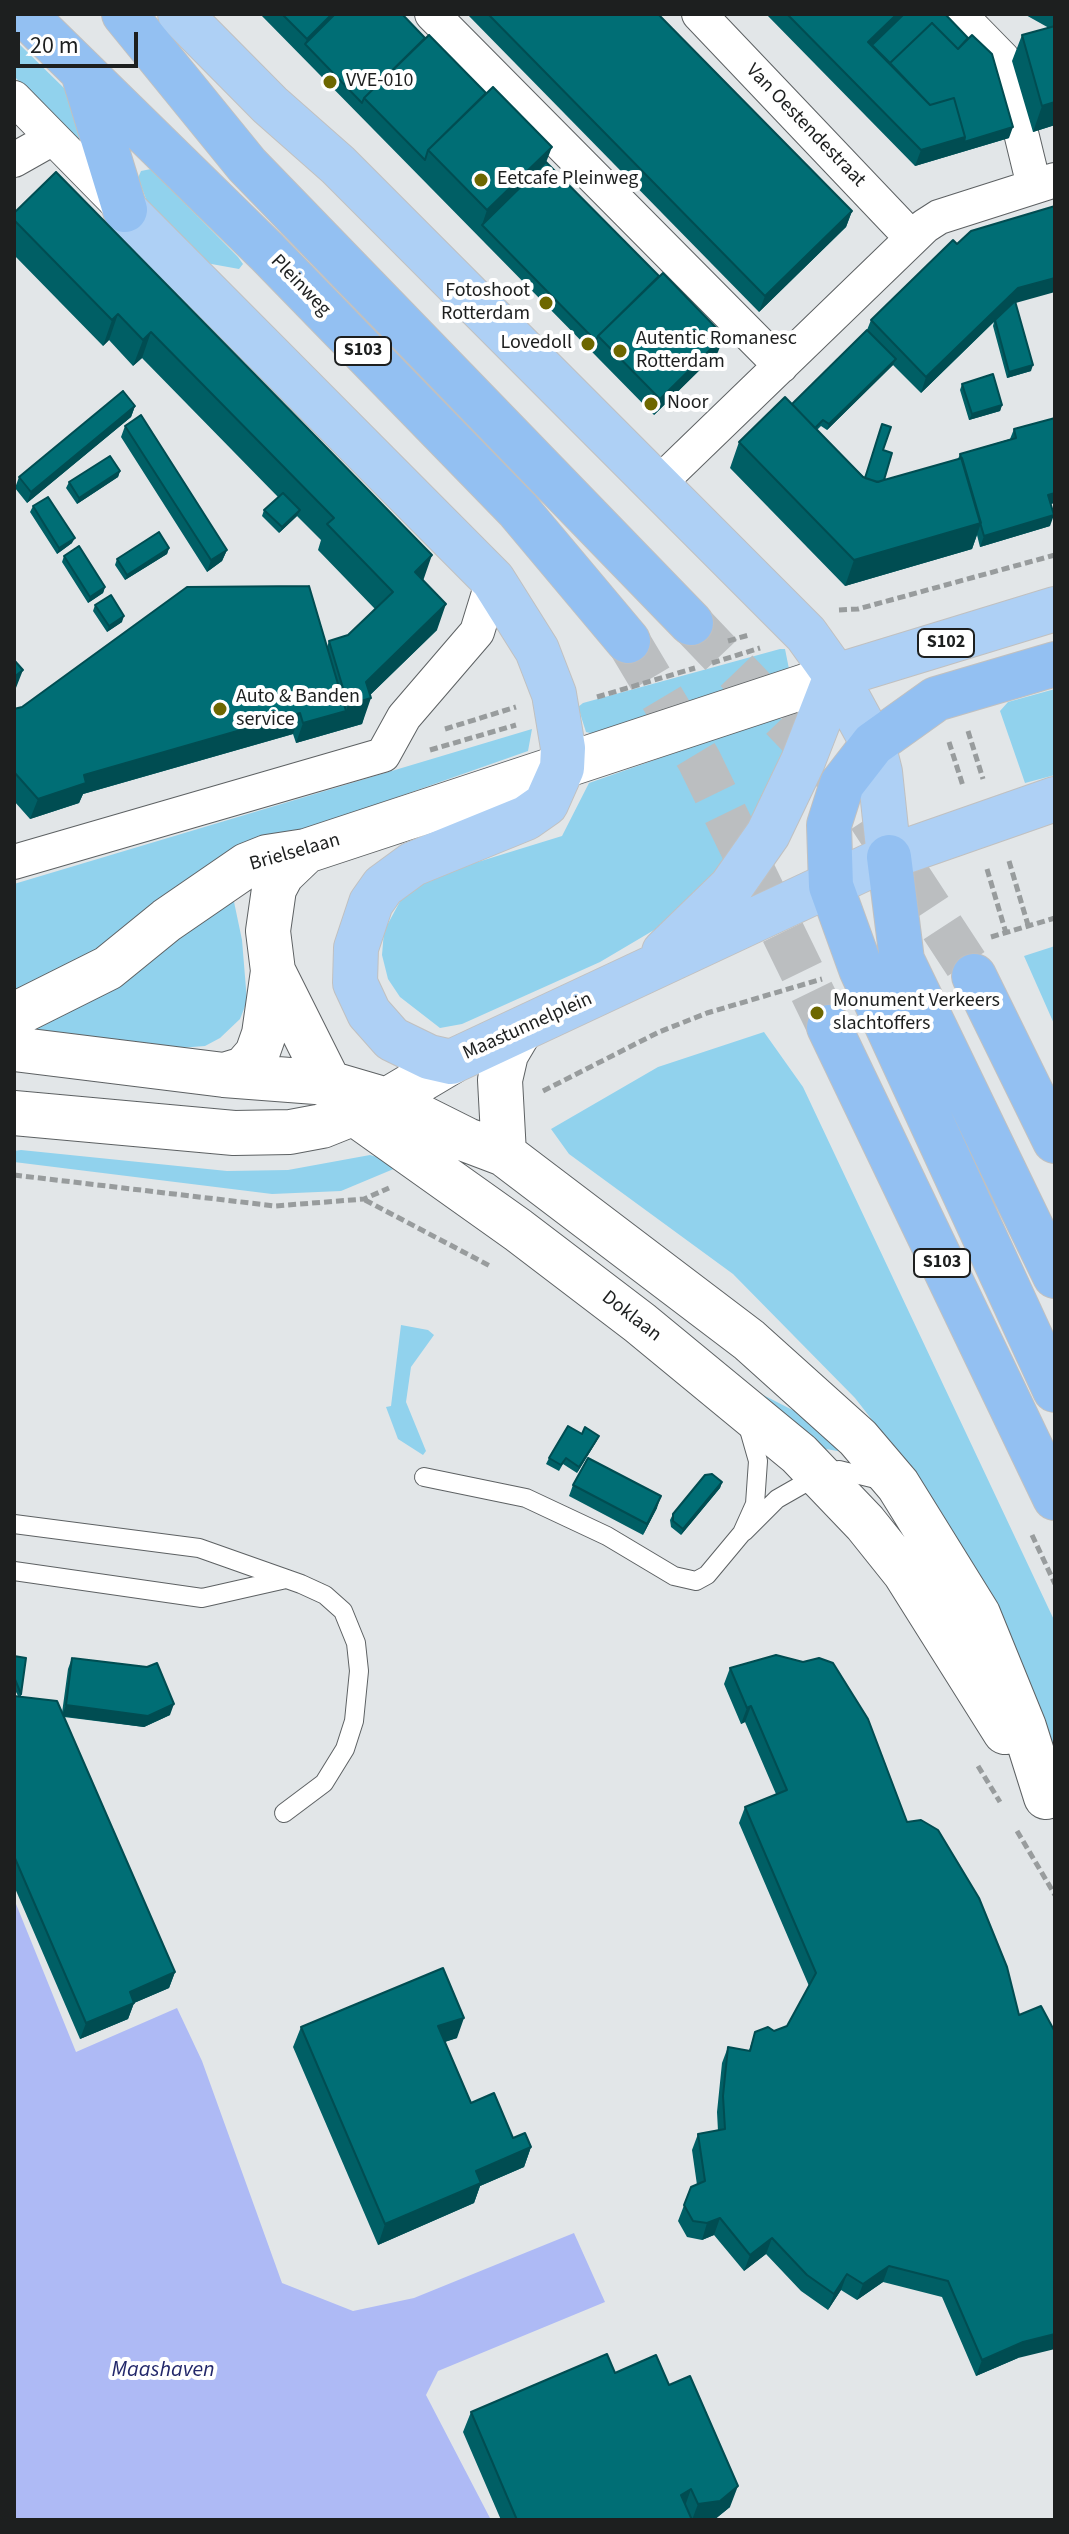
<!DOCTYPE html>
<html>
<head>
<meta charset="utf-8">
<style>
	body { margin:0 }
	#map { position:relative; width:1069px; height:2534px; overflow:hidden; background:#e2e6e8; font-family:"Source Sans 3",sans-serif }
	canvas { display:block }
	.frame { position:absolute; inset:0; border:16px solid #1d1f1f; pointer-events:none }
	.scale { position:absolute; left:16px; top:32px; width:122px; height:36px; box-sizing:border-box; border:4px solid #1d1f1f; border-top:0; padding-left:10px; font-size:24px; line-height:28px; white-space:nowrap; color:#1d1f1f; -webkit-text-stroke:6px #fff; paint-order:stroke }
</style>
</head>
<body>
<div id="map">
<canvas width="1069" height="2534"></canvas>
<div class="frame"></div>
<div class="scale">20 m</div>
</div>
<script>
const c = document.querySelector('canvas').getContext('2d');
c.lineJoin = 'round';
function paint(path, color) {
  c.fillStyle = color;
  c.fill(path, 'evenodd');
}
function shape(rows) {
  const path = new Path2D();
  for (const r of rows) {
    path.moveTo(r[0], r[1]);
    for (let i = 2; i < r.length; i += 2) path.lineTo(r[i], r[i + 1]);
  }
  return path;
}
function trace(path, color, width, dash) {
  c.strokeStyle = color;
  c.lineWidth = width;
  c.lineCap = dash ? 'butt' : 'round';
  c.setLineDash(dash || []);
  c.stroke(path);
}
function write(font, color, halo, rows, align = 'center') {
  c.font = font + ' "Source Sans 3",sans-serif';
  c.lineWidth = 8;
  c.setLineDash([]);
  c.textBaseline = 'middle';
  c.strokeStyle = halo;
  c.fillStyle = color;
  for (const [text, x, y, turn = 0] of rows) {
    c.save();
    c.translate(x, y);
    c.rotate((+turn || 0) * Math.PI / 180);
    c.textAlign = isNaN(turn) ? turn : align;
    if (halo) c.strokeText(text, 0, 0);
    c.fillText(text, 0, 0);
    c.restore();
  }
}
paint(shape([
	[14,39,65,89,83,148,14,76],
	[151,169,238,257,243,264,239,269,206,263,149,207,138,178,141,171],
	[780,649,785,649,789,669,595,734,586,732,578,707,583,703],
	[1055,689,1055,775,1025,783,1000,711,1008,702],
	[774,718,798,720,785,757,723,870,671,920,600,962,462,1024,440,1028,400,997,388,979,382,955,384,931,404,894,442,873,562,836,589,783],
	[532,729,528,751,247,850,78,965,14,997,14,884],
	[233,897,242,940,247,1001,240,1019,220,1038,205,1046,179,1048,14,1036],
	[1055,946,1055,1026,1024,956],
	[764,1032,803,1087,1055,1622,1055,1759,925,1488,855,1398,733,1274,569,1154,551,1129,658,1067],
	[21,1150,227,1171,288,1170,370,1155,394,1162,396,1168,341,1191,272,1194,14,1162,14,1151],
	[401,1325,428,1330,434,1335,411,1367,406,1402,426,1451,423,1455,398,1439,386,1407,391,1406],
	[738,1382,810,1419,843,1452,826,1449,815,1451]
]), '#91d2ed');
paint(shape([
	[14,1899,76,2052,177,2008,202,2061,282,2283,353,2311,414,2298,574,2233,605,2302,438,2371,426,2395,491,2520,14,2520]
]), '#aebaf5');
trace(shape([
	[691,623,856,796,974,976],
	[628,641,699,760,829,1027]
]), '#bbbec0', 44, [44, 22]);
const service = shape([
	[424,1477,526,1498,607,1536,674,1576,696,1581,707,1575,742,1533,755,1504,758,1461,748,1426],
	[14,1524,199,1548,301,1584,325,1595,343,1611,356,1643,359,1671,354,1721,345,1749,324,1783,284,1813],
	[744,1532,777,1499,819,1475,839,1470,884,1481],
	[14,1571,202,1598,286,1579]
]);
const minor = shape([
	[432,14,781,366],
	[699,14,911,237],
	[959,14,1003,59,1034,186],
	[14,98,123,209],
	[14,160,53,138],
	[656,486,925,226,939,217,1055,180],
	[14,862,383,755,404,717,477,632,493,580]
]);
const secondary = shape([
	[306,851,282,874,274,889,268,931,273,971,329,1083,355,1114,518,1230,640,1323,799,1454,865,1523,905,1573,1005,1732],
	[14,1015,108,968,167,920,247,865,267,857,306,851,836,676],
	[14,1049,224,1075,329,1083,387,1100,467,1140,504,1154,749,1340,858,1438,898,1485,978,1614,1024,1727,1046,1797],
	[224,1075,244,1069,257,1054,264,1034,273,971],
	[14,1113,234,1133,290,1132,322,1126,387,1100,451,1062],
	[504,1154,500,1080,506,1054,519,1032]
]);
const primary = shape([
	[180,14,270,105,338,165,806,634,836,676,873,744,880,772,889,857],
	[125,210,493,580,537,650,554,694,563,748,562,768,546,804,526,818,413,864,383,886,371,903,356,948,355,983,369,1013,392,1039,429,1057,451,1062,889,857,1055,799],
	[836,676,1055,609],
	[664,952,731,887,768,834,803,761,836,676]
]);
const trunk = shape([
	[24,14,267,252,518,510,628,641],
	[124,14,247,165,691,623],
	[84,76,125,210],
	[1055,664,936,699,873,744,842,784,829,825,831,886,861,969,1055,1390],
	[889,857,902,960,1055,1276],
	[974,976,1055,1141],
	[829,1027,1055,1498]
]);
trace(service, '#5d6163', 20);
trace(minor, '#5d6163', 36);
trace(secondary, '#5d6163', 46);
trace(primary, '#c0c0c0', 46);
trace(trunk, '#c0c0c0', 46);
trace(shape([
	[839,610,858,609,1055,555],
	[728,641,749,635],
	[712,663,760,648],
	[597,697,695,668],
	[445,729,516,707],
	[968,731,983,779],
	[949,742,963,786],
	[430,750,516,725],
	[1009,861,1028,925],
	[987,869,1006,933],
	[991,937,1055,918],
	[543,1091,659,1032,707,1013,822,979],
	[14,1175,275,1206,364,1199,389,1188],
	[365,1200,490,1266],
	[1032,1535,1055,1584],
	[978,1766,1000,1802],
	[1017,1831,1055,1895]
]), '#989c9d', 5, [8, 4]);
trace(service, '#fff', 18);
trace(minor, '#fff', 34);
trace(secondary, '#fff', 44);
trace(primary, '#aed0f5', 44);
trace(trunk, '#93c0f2', 44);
paint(shape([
	[260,14,402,14,546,162,718,352,654,415],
	[467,14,658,14,852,211,846,227,759,312],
	[766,14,945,14,1009,138,915,166],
	[1024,14,1055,14,1055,125,1033,132,1012,61,1022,35,1049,28],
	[56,172,423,580,437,630,370,695,362,724,296,743,293,734,83,794,79,803,30,819,14,801,14,709,327,647,329,641,348,635,375,609,318,550,321,540,297,516,279,533,262,516,264,510,278,497,142,358,133,366,109,340,103,346,14,255,14,213],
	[1015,303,1031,371,1007,378,993,326,994,322,921,393,893,365,827,430,821,426,817,430,865,478,883,450,884,480,958,459,960,454,1010,439,1014,429,1051,504,1050,526,980,547,977,535,972,549,845,586,730,468,739,442,792,404,867,330,871,320],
	[962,384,1002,405,1000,411,969,420,960,390],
	[135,406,131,417,27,503,15,488,19,477],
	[125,426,227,550,222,561,207,572,121,437],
	[120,471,118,477,77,504,66,488,69,482],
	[33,506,72,543,57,554,30,512],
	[169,548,167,554,125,580,115,565,117,559],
	[64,556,105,587,103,593,88,603,62,562],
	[95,605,122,622,107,632,93,611],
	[582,1434,599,1436,596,1442,577,1473,563,1464,559,1471,546,1464,549,1458],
	[722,1482,720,1488,681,1535,671,1527,670,1520,673,1514],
	[573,1485,657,1508,643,1535,569,1496],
	[776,1655,1018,2358,976,2376,942,2297,883,2282,857,2300,841,2290,828,2310,801,2291,766,2254,744,2271,714,2235,702,2240,687,2237,678,2221,691,2187,697,2185,692,2150,698,2134,718,2131,717,2112,722,2063,728,2047,749,2051,755,2032,774,2031,787,2026,809,1986,739,1823,745,1807,776,1794,745,1722,741,1724,724,1684,730,1668],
	[14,1656,21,1694,21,1697,62,1713,68,1669,72,1658,170,1715,144,1727,64,1717,175,1972,169,1988,134,2003,128,2019,80,2039,14,1886,14,1696,18,1696,14,1688],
	[301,2027,457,2038,445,2042,471,2103,513,2138,531,2147,524,2167,480,2186,474,2203,378,2245,293,2047],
	[615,2373,669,2385,730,2507,714,2520,501,2520,463,2432,471,2412]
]), '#005f65');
paint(shape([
	[332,14,343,14,305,44,307,39],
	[897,14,907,14,867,54,868,42],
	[1055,102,1055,125,1033,132,1042,106],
	[1013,127,1009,138,915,166,921,150,965,137],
	[552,147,542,173,482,225,487,210],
	[852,211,846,227,759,312,765,296],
	[1055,278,1055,292,1012,304,921,393,926,377,1018,288],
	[118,314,109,340,103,346,112,320],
	[151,332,142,358,133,366,143,340],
	[724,336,718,352,654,415,660,399],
	[896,359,893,365,827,430,829,424],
	[1033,365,1031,371,1007,378,1009,372],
	[1002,405,1000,411,969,420,972,414],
	[135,406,131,417,27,503,31,492],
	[120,471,118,477,77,504,79,498],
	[1055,493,1055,503,1044,506,1048,495],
	[300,510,297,516,279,533,282,527],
	[1054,515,1050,526,980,547,984,536],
	[981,523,972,549,845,586,854,560],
	[75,538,72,543,57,554,59,548],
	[169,548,167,554,125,580,127,575],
	[227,550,222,561,207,572,211,560],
	[432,555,423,581,415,572],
	[105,587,103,593,88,603,90,597],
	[446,604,437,630,365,700,371,698,362,724,296,743,303,723,346,711,348,705,366,682],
	[124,616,122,622,107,632,109,626],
	[23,670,14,693,14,677],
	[300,713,293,734,83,794,79,803,30,819,38,799,84,775],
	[599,1436,596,1442,577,1473,579,1467],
	[722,1482,720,1488,681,1535,683,1529],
	[661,1496,657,1508,643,1535,647,1524],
	[174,1704,170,1715,144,1727,62,1716,66,1705],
	[751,1706,745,1722,741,1724,747,1708],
	[175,1972,169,1988,134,2003,128,2019,80,2039,86,2023,130,1992],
	[464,2018,457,2038,431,2046,438,2026],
	[531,2147,524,2167,480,2186,474,2203,378,2245,385,2224,476,2171],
	[720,2218,714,2235,702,2240,707,2223],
	[772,2238,766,2254,744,2271,750,2255],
	[889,2266,883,2282,857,2300,863,2284],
	[847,2274,841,2290,828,2310,834,2294],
	[1055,2334,1055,2349,1018,2358,976,2376,982,2360,1023,2342],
	[738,2486,730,2507,714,2520,692,2520,698,2504],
	[691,2489,684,2509,681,2495]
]), '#004d52');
const building = shape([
	[282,14,332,14,307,39,282,14],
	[335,14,402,14,425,38,364,98,362,103,305,44,335,14],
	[488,14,658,14,852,211,765,296,488,14],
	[787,14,897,14,868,42,930,105,954,98,965,137,921,150,787,14],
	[904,14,945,14,968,38,958,49,932,23,890,63,872,45,904,14],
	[932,23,958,49,972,35,992,54,1013,127,964,142,965,137,954,98,930,105,890,63,932,23],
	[1055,26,1055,102,1042,106,1022,35,1055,26],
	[429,35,486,93,428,150,425,160,364,98,429,35],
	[493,87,552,147,487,210,428,150,493,87],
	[546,162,659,276,598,336,596,341,482,225,546,162],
	[56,172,432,555,415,572,446,604,366,682,371,698,348,705,329,641,348,635,393,592,327,524,334,518,151,332,143,340,118,314,112,320,14,220,14,213,56,172],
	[1055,206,1055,278,1018,288,926,377,871,320,953,240,957,244,971,231,1055,206],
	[663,273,724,336,660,399,598,336,663,273],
	[1015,301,1033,365,1009,372,995,320,1015,301],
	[867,330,896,359,829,424,823,420,815,428,792,404,867,330],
	[993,374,1002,405,972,414,962,384,993,374],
	[123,391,135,406,31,492,19,477,123,391],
	[785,397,863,477,877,482,962,458,981,523,854,560,739,442,785,397],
	[141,415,227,550,211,560,125,426,141,415],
	[1055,418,1055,493,1048,495,1054,515,984,536,960,454,1016,438,1014,429,1055,418],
	[882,424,891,427,883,450,892,453,884,480,878,482,865,478,882,424],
	[110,456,120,471,79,498,69,482,110,456],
	[283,493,300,510,282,527,264,510,283,493],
	[48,497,75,538,59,548,33,506,48,497],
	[159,532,169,548,127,575,117,559,159,532],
	[79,546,105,587,90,597,64,556,79,546],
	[309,586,346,711,303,723,300,713,84,775,86,783,38,799,14,772,14,709,22,707,187,587,309,586],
	[111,595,124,616,109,626,95,605,111,595],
	[14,660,23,670,14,677,14,660],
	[568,1426,582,1434,585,1427,599,1436,579,1467,566,1458,561,1465,549,1458,568,1426],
	[588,1458,661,1496,647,1524,573,1485,588,1458],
	[712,1474,722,1482,683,1529,673,1521,673,1514,705,1475,712,1474],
	[776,1655,803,1662,819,1658,833,1663,868,1719,907,1822,921,1820,938,1830,979,1898,1007,1967,1019,2015,1041,2006,1055,2032,1055,2334,1023,2342,982,2360,948,2281,889,2266,863,2284,847,2274,834,2294,807,2275,772,2238,750,2255,720,2218,707,2223,693,2221,684,2205,691,2187,705,2181,698,2134,725,2129,723,2096,728,2047,750,2051,755,2032,768,2027,774,2031,787,2026,816,1973,745,1807,787,1790,751,1706,747,1708,730,1668,776,1655],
	[14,1656,26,1658,21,1694,14,1677,14,1656],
	[72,1658,147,1667,157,1663,174,1704,148,1716,66,1705,72,1658],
	[14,1696,57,1701,175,1972,130,1992,134,2003,86,2023,14,1856,14,1696],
	[443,1968,464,2018,438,2026,471,2103,494,2093,513,2138,525,2133,531,2147,476,2171,481,2183,385,2224,301,2027,443,1968],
	[607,2354,615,2373,656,2355,669,2385,690,2376,738,2486,720,2501,698,2504,691,2489,681,2495,692,2520,517,2520,471,2412,607,2354]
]);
paint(building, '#006e75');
trace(building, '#004d52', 2);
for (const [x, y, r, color] of [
	[330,82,8,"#6d6700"],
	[481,180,8,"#6d6700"],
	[546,303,8,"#6d6700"],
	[588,344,8,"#6d6700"],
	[620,351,8,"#6d6700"],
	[651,404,8,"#6d6700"],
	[220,709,8,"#6d6700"],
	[817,1013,8,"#6d6700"]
]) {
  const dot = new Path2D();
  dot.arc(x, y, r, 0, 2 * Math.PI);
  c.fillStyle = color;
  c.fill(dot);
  trace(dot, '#fff', 3);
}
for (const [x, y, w] of [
	[363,351,56],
	[946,643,56],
	[942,1263,56]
]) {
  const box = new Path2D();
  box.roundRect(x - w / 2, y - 14, w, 28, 6);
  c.fillStyle = '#fff';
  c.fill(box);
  trace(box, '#1d1f1f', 2);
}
write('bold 18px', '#1d1f1f', null, [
	["S103",363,351],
	["S102",946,643],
	["S103",942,1263]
]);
write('20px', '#1d1f1f', '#fff', [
	["VVE-010",346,82],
	["Eetcafe Pleinweg",497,180],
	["Fotoshoot",530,292,"right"],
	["Rotterdam",530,315,"right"],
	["Autentic Romanesc",636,340],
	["Rotterdam",636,363],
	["Lovedoll",572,344,"right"],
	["Noor",667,404],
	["Auto & Banden",236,698],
	["service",236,721],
	["Monument Verkeers",833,1002],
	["slachtoffers",833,1025]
], 'left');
write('20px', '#1d1f1f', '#fff', [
	["Van Oestendestraat",805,126,46],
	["Pleinweg",300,286,46],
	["Brielselaan",295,853,-16],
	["Maastunnelplein",528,1027,-24],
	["Doklaan",631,1317,38]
]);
write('italic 22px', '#23286a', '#fff', [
	["Maashaven",163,2371]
]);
</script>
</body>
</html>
